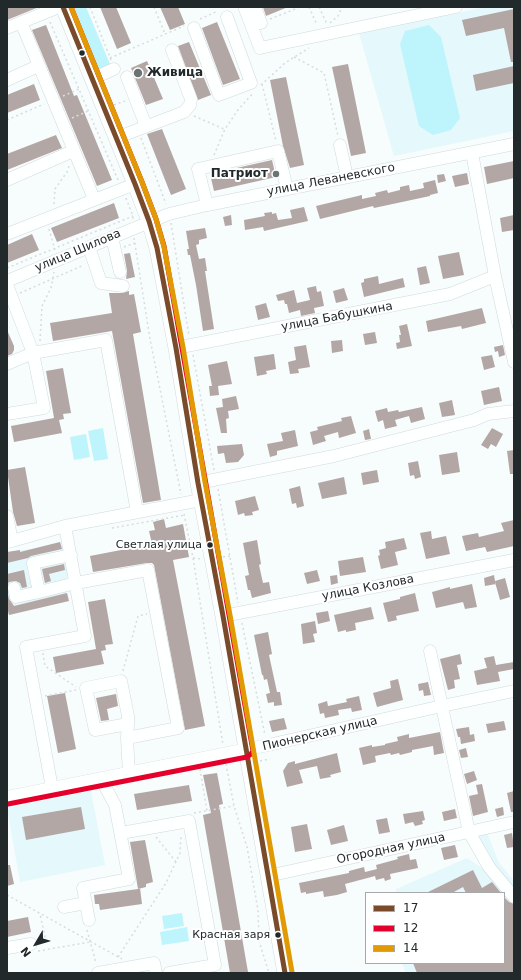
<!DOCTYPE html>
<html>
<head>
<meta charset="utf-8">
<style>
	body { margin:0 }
	#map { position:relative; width:521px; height:980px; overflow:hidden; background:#f7fcfd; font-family:"DejaVu Sans",sans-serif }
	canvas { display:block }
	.frame { position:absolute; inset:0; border:8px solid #21292a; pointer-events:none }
	.legend { position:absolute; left:365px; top:892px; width:140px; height:72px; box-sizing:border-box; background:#fff; border:1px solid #a6a9aa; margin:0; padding:5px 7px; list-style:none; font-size:12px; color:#21292a }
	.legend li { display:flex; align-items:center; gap:8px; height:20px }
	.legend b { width:20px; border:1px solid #a6a9aa }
	.north { position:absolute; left:16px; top:924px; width:40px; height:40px; -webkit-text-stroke:3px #fff; paint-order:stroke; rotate:232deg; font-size:11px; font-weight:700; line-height:16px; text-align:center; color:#21292a }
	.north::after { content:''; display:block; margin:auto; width:14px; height:18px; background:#21292a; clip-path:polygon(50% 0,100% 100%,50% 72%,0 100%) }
</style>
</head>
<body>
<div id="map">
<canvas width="521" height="980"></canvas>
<div class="frame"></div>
<ul class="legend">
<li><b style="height:5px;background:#7a4b2a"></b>17</li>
<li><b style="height:5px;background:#e4002b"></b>12</li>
<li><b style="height:5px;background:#e29a04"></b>14</li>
</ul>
<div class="north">N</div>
</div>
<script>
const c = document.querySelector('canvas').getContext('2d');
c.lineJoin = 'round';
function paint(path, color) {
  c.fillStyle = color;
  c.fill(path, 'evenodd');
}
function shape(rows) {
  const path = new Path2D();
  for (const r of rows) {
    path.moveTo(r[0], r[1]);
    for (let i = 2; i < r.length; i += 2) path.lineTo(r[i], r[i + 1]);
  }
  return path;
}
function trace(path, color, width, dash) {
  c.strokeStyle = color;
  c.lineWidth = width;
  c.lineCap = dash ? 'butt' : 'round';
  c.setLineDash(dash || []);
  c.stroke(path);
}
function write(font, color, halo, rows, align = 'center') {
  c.font = font + ' "DejaVu Sans",sans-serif';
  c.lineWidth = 4;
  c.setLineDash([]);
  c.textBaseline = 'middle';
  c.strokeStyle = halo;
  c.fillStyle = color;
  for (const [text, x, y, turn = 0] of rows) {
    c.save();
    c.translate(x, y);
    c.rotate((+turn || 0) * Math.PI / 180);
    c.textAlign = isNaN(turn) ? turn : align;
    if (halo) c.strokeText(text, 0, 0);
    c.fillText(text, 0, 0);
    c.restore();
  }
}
paint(shape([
	[486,7,514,7,514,131,394,156,359,33],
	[61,542,67,570,67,593,69,601,9,615,7,607,7,552,31,549],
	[91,791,105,865,20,882,7,808],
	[487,832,498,861,514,881,514,893,490,866,478,834],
	[467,858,496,877,514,901,514,973,406,973,402,963,504,963,504,893,396,893,396,889]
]), '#e5f8fc');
paint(shape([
	[74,7,86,7,110,64,108,67,100,69,98,67],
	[429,25,441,37,460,118,451,130,433,135,419,126,400,44,405,31],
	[103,428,108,459,94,461,88,431],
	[86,434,90,457,74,460,70,437],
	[182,913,184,926,164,929,162,916],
	[187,927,189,941,162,945,160,932]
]), '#bef4fc');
paint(shape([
	[7,7,39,7,7,20],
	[100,7,116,7,131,43,117,49],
	[160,7,178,7,185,24,170,30],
	[263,7,288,7,266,16],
	[514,9,514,62,511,62,504,28,466,36,462,20],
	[217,22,240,79,223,85,202,28],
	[46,25,74,96,77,95,112,180,97,186,32,30],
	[189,42,211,95,198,100,178,46],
	[147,61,163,99,146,105,131,68],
	[348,64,366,153,351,156,332,67],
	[514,66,514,83,476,91,473,75],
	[286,77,304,165,290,168,283,146,270,80],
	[34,84,40,100,7,113,7,95],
	[162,129,186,189,171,195,147,134],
	[56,135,62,148,7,170,7,154],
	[272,160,276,177,214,191,210,174],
	[514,161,514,178,487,184,484,167],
	[467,173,469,184,455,187,452,176],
	[444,174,446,181,438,183,437,175],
	[435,180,438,193,430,195,430,196,374,208,373,206,320,219,316,206,362,195,362,199,376,196,375,193,387,190,388,193,400,190,400,187,409,185,410,191,424,188,423,183],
	[114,203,119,218,57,242,51,228],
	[304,207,308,221,264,231,263,227,245,230,244,220,265,216,264,213,272,212,272,214,276,213,278,220,292,218,290,210],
	[231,215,232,225,225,226,223,217],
	[514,215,514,230,502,232,500,218],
	[205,228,207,238,199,240,199,244,196,245,199,259,205,258,207,271,205,271,214,329,203,331,196,285,190,255,188,255,187,249,189,249,186,231],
	[32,234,39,250,7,263,7,245],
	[459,252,464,275,443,279,438,256],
	[130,253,135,277,126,279,127,271,124,254],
	[426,266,430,283,420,285,417,268],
	[378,276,379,284,403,278,405,287,364,297,361,283,364,282,364,279],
	[316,286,317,292,321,291,324,306,314,308,315,313,301,316,300,310,289,313,287,304,285,304,284,300,278,301,276,295,294,290,297,303,310,300,307,288],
	[344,288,348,300,336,303,333,291],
	[129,291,129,295,134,294,141,332,133,334,161,500,143,503,112,331,53,341,50,323,112,313,109,293,122,293],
	[266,303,270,317,258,320,255,306],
	[482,308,486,323,462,329,461,326,428,332,426,321],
	[407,324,412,346,397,349,396,343,400,342,399,335,401,335,399,326],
	[7,330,14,346,14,350,12,354,7,356],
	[375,332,377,343,365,345,363,334],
	[342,340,343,351,332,353,331,341],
	[306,345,310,367,298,369,299,373,290,374,288,362,296,360,294,347],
	[503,345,505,355,499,357,498,351,495,352,494,347],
	[274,354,276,369,266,371,267,374,257,376,254,357],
	[492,355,495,367,484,370,481,357],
	[227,361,232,384,218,386,219,395,210,396,209,386,212,386,208,365],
	[63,368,71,413,63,414,64,419,59,420,62,433,14,442,11,426,54,418,46,371],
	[499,387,502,401,484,405,481,391],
	[236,396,239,409,228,411,229,418,226,419,227,433,221,433,216,408,223,407,222,399],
	[452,400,455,415,442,417,439,403],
	[422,407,425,419,411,423,409,416,395,420,397,426,385,429,383,420,378,422,375,411,387,408,388,412,398,410,399,412],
	[351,416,356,433,339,438,338,432,324,436,326,441,313,445,310,432,318,430,317,427,342,421,341,418],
	[492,428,503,434,496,447,491,444,488,449,481,445],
	[369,429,371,439,365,440,363,431],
	[295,430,298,446,277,451,277,455,270,457,267,444,283,441,281,433],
	[242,444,244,455,238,462,226,463,224,453,218,454,217,446],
	[514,450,514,474,510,474,507,451],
	[457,452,460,472,442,475,439,455],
	[418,461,421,477,415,479,414,475,410,476,408,463],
	[25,467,35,523,17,526,13,512,7,470],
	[377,470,379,482,363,485,361,473],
	[344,477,347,494,322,499,318,483],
	[300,486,304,506,297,508,296,503,292,504,289,489],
	[255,496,259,510,252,512,253,515,245,516,244,513,238,515,235,501],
	[164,519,166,528,183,524,189,557,173,560,205,726,185,730,154,565,152,563,147,563,93,572,90,556,152,544,149,531,155,530,153,522],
	[514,520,514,546,487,552,485,547,466,551,462,536,478,533,479,537,504,531,501,523],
	[431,531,432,539,446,536,450,554,426,559,420,533],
	[404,538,407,549,395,552,398,565,381,569,378,556,380,555,379,550,386,548,385,542],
	[257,540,261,564,259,565,263,583,269,582,271,593,252,598,250,590,248,590,245,576,249,575,243,543],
	[60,542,62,549,31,556,28,558,7,563,7,552,20,550,20,552],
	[363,557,366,572,340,576,338,561],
	[64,564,65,570,49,574,51,581,45,583,42,569],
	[24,570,27,587,22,588,20,583,16,581,9,582,7,585,7,574],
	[317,570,320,581,307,584,304,573],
	[337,575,338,583,331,585,330,576],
	[494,575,495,581,505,578,510,597,500,600,495,582,496,584,485,586,484,578],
	[472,584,477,607,465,609,463,602,436,608,432,592,450,587,450,589],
	[7,591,9,599,14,606,67,593,69,601,9,615,7,607],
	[415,593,419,611,396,616,397,620,388,622,383,603,400,599,400,597],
	[105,599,113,644,105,645,106,650,101,651,104,664,56,673,53,657,96,649,88,602],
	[371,607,374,619,355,623,356,630,346,632,346,630,338,632,334,615],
	[328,611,330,621,318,624,316,613],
	[315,621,317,633,313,634,315,642,303,644,301,624],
	[268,632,272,654,269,655,277,692,280,692,282,705,274,706,274,702,268,703,266,694,270,693,267,679,264,680,263,675,262,675,254,635],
	[460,654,462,664,457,665,460,679,454,680,455,688,448,690,440,659],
	[494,656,496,665,514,662,514,669,498,672,500,681,477,685,474,671,487,668,484,658],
	[398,679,403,700,377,707,373,693,391,688,390,681],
	[428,682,431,695,424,696,423,690,419,691,418,684],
	[65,693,76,749,58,753,47,696],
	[116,694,118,706,107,709,109,720,101,721,96,698],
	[359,696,362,710,352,712,351,708,338,710,339,715,325,718,324,713,320,714,318,704,327,701,328,706,347,702,346,699],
	[284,718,287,729,272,732,269,721],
	[504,721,506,730,488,733,486,724],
	[469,727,470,735,474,734,475,741,461,744,460,737,458,737,456,729],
	[440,732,444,753,434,755,433,746,412,750,412,752,400,755,399,753,391,755,390,753,375,756,376,762,363,765,359,748,372,745,372,747,385,745,385,744,398,741,397,737,409,734,409,738],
	[466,748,468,757,461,758,459,750],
	[337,753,341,772,330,775,331,777,320,779,317,766,299,770,303,783,287,787,283,771,288,763,295,761,295,764],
	[474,771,477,780,467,784,464,774],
	[217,773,223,804,219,805,248,972,243,973,230,973,203,815,211,813,203,775],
	[482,784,488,812,473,816,469,796,478,794,476,785],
	[189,785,192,801,137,810,134,794],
	[514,791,514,812,511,812,507,793],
	[81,807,85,829,26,840,22,817],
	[503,807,504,815,497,817,495,809],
	[455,809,457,818,444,821,442,812],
	[423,811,425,820,422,821,423,824,415,826,413,822,405,824,403,814],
	[387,818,390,832,379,834,376,820],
	[307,824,312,849,295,852,291,827],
	[344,825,348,841,331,845,327,830],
	[512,833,514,847,507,848,504,835],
	[145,840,153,882,146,884,146,887,138,889,140,888,142,904,100,910,99,904,95,904,94,895,138,889,130,842],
	[455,845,458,857,444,860,441,848],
	[409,854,410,860,416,859,418,868,390,874,391,879,385,881,384,878,376,880,375,876,345,884,347,892,337,895,324,897,323,891,306,894,306,892,301,893,299,883,349,873,349,871,364,867,365,872,377,869,376,865,398,859,397,857],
	[7,865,10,865,14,884,7,886],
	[473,870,482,888,492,882,501,893,466,893,463,887,452,893,426,893],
	[504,897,509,902,514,904,514,973,417,973,413,963,504,963],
	[28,917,31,932,7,937,7,921]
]), '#b3a7a6');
const minor = shape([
	[255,7,261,23],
	[245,9,260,48,456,7],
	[21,22,94,199],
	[7,28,59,7],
	[194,28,219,95,251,83,227,17],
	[127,77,144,121,143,127],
	[92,79,114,69],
	[7,80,38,66],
	[116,138,184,112,190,105,191,99,172,50],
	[340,145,347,177],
	[472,153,495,276,514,362],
	[7,180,73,151],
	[207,205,198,169,278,151,287,189],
	[7,234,135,184],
	[112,237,120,272],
	[89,247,101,283,123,286],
	[7,281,169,214,207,205,514,144],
	[7,285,33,353,44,408,7,414],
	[176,348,450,294,495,276],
	[7,364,33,353,106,340,137,512],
	[198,483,334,456,474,420,488,414,514,411],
	[7,516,12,541,7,542],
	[12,541,65,526,201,500],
	[14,588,16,597,39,592,33,563,71,555],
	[39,592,76,583,148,570,178,728,127,738,129,774],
	[223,616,514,560],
	[430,651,469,832,489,867,514,897],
	[127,738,128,724,128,716,121,681,86,688,95,730,128,724],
	[52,788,26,647,85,636,65,526],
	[7,797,268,745,442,706,514,691],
	[121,833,189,821,215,965,169,973],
	[268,876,514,822],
	[64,907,86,903],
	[89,920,83,888,129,879,115,805,101,779],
	[7,948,31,944],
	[98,973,154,963,156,973]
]);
const major = shape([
	[63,7,135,184,149,221,157,248,176,348,198,483,223,616,285,973]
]);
trace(minor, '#d3d9db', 13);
trace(major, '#d3d9db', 16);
trace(shape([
	[90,7,111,60],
	[154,7,165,34],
	[309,7,317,25],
	[319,7,327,24],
	[200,19,218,11],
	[270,19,300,7],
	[50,22,118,180],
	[330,23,338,16,342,7],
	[294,57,324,73,338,136],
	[110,58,184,26],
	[262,84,276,141],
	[261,85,285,63,309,48],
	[63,96,79,89],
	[114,105,125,101],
	[194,116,224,129],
	[72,118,88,111],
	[7,120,44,104],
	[141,138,166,204],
	[214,155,225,129,238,110,253,93],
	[126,198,133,216,133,219],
	[54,204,55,189,67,172,69,166],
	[171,223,189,336],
	[49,229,55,250],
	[134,238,150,339,181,494],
	[124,247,135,243],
	[7,268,133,216],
	[20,293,84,265],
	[40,341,42,306,51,288,54,272],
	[193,355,214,470],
	[218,489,238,603],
	[184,514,193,558,223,745],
	[112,528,185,515],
	[223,557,230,556],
	[193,558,201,559],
	[242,623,265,735],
	[43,653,45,666,76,687],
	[123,671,138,616,147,614],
	[45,696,76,690],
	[260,761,270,759],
	[226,764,234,806,247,847,258,910,259,941,269,973],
	[200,769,207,811],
	[194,813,234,806],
	[156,837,176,862],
	[7,895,122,959],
	[87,930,96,963],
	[40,943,46,941,40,914],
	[38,951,90,942],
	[118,957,166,883,180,853,181,836]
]), '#d9dbdc', 1.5, [2, 3]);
trace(minor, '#feffff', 12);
trace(major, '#feffff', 15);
trace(shape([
	[63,7,135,184,149,221,157,248,176,348,198,483,223,616,285,973]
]), '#7a4b2a', 5);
trace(shape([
	[8,804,247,757,251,754,253,751,164,246,156,219,142,182,71,7]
]), '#e4002b', 5);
trace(shape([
	[71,7,142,182,156,219,164,247,183,347,205,482,230,615,292,972]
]), '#e29a04', 5);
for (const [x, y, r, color] of [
	[82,53,3.5,"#21292a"],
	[138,73,5,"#6c7374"],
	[276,174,4,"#6c7374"],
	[210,545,3.5,"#21292a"],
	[278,935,3.5,"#21292a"]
]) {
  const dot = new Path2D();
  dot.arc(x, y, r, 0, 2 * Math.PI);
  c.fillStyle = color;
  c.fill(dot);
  trace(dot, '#fff', 1.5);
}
write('11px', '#21292a', '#fff', [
	["Светлая улица",202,545],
	["Красная заря",270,935]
], 'right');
write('bold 12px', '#21292a', '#fff', [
	["Живица",147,73],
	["Патриот",268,174,"right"]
], 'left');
write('12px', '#21292a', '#fff', [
	["улица Леваневского",331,180,-11],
	["улица Шилова",78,251,-23],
	["улица Бабушкина",337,317,-11],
	["улица Козлова",368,588,-11],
	["Пионерская улица",320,734,-13],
	["Огородная улица",391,849,-12]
]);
</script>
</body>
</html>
